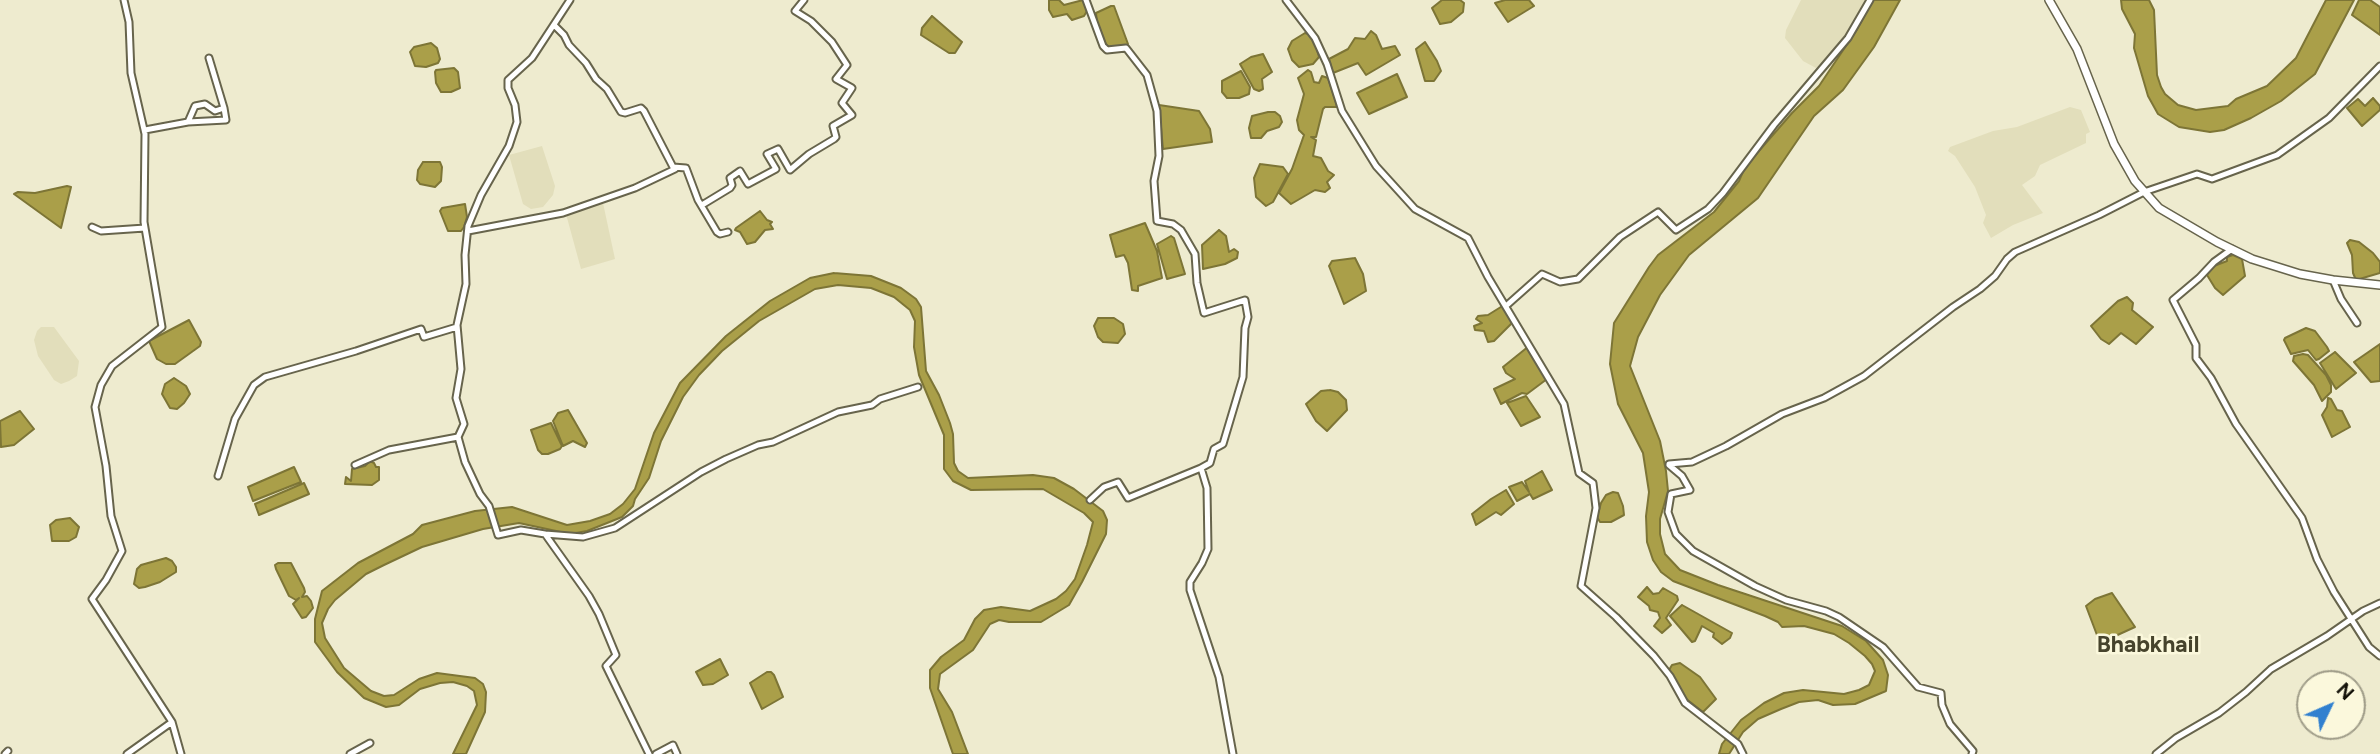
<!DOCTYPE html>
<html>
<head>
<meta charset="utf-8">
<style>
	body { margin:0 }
	#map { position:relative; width:2380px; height:754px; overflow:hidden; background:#eeebcf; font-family:Figtree,sans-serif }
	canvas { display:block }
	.north { position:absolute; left:2296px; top:670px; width:70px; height:70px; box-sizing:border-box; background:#fbf8dc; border:2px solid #9f9c88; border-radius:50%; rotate:46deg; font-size:19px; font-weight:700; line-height:28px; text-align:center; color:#141209 }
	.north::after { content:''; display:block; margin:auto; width:24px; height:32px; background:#3180cf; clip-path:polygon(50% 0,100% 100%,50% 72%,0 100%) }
</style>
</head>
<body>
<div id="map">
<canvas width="2380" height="754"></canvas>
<div class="north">N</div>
</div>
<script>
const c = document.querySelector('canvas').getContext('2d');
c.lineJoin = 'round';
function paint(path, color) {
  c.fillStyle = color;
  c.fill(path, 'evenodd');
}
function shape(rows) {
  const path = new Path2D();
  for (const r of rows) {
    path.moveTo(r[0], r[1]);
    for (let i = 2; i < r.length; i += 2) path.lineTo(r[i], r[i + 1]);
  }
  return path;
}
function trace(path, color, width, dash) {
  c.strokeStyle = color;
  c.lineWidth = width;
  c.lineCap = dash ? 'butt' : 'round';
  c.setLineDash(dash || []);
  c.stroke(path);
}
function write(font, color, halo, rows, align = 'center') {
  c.font = font + ' Figtree,sans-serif';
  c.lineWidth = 5;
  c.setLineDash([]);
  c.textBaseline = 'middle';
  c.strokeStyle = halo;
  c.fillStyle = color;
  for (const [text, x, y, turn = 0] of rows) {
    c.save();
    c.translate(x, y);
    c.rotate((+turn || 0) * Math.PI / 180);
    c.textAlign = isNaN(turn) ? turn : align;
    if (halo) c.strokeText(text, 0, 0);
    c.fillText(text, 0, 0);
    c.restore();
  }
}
paint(shape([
	[1801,0,1868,0,1845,38,1823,64,1816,68,1803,61,1785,38,1786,30],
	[2070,107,2081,110,2090,132,2086,134,2086,143,2040,165,2035,176,2022,185,2043,213,2013,225,1991,238,1983,223,1986,215,1975,187,1955,156,1948,151,1950,147,1993,131,2017,127],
	[542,146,555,186,553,195,543,207,531,209,523,204,509,155],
	[603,203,615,259,581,269,566,214,585,207],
	[41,327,54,327,79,361,77,376,69,381,61,384,54,380,38,356,34,340,37,331]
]), '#e2debb');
const water = shape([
	[1049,0,1059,0,1064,5,1083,0,1087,11,1084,16,1072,20,1067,14,1053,17,1049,10,1049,0],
	[1442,0,1460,0,1464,3,1463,12,1451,22,1440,24,1432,8,1442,0],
	[1505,0,1529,0,1534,6,1508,22,1495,3,1505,0],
	[1873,0,1900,0,1874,47,1843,90,1814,116,1758,198,1689,255,1660,295,1638,337,1630,366,1660,441,1666,471,1668,491,1660,519,1660,534,1665,554,1680,570,1718,585,1842,626,1866,641,1883,660,1888,675,1886,691,1855,704,1833,705,1818,700,1799,702,1781,709,1758,719,1743,732,1729,754,1719,754,1722,744,1741,720,1764,703,1784,693,1803,690,1844,694,1859,690,1869,685,1875,671,1872,664,1865,656,1849,643,1834,634,1804,626,1782,627,1778,622,1765,616,1673,581,1661,572,1653,560,1647,542,1646,516,1649,492,1643,453,1618,404,1610,364,1614,323,1649,267,1658,255,1714,212,1739,181,1745,167,1792,113,1819,86,1856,31,1873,0],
	[2121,0,2149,0,2154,10,2157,75,2161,87,2165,94,2178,105,2196,110,2228,106,2236,99,2267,86,2296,58,2326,0,2354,0,2315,74,2281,101,2251,118,2224,130,2210,132,2179,127,2158,114,2148,96,2134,48,2135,34,2122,9,2121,0],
	[2359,0,2370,0,2380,7,2380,35,2352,15,2359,0],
	[1111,6,1114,6,1128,44,1123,48,1107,47,1097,22,1096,13,1111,6],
	[932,16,962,42,955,53,949,53,921,35,922,28,932,16],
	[1371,31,1376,35,1382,49,1395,46,1400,55,1366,75,1358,63,1333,73,1329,59,1348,49,1355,38,1365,39,1371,31],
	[1305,33,1311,35,1314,39,1319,57,1313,64,1299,67,1292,60,1288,49,1292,41,1305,33],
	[1425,42,1437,61,1441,71,1434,81,1425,81,1417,53,1416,49,1425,42],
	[431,43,437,48,440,59,438,63,426,67,415,66,410,52,414,47,431,43],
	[1263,54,1272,72,1262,79,1263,89,1259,91,1254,89,1240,64,1251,57,1263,54],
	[454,68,458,72,460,88,451,92,441,92,436,83,435,72,436,70,454,68],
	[1308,70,1311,72,1314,82,1319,83,1322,76,1328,78,1336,103,1337,107,1325,107,1323,109,1316,137,1311,137,1316,140,1313,156,1321,158,1328,171,1334,175,1327,182,1330,188,1325,192,1315,190,1291,204,1279,193,1292,169,1304,135,1299,130,1297,120,1304,94,1298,78,1308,70],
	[1241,71,1250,87,1249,94,1239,98,1227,98,1222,92,1222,81,1241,71],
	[1397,74,1407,97,1369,114,1357,93,1397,74],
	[2373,98,2380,106,2380,110,2362,126,2347,108,2358,99,2365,106,2373,98],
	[1159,105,1199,111,1210,129,1212,142,1163,149,1159,105],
	[1268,112,1275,112,1280,116,1282,122,1279,127,1267,131,1261,138,1251,138,1249,128,1252,116,1268,112],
	[423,162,440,162,442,167,441,181,435,187,420,184,417,180,418,170,423,162],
	[1260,164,1283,167,1288,174,1273,202,1266,206,1256,197,1254,178,1260,164],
	[67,186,71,187,61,228,14,194,18,192,35,193,67,186],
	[465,204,467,217,464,227,461,231,448,231,440,211,442,208,465,204],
	[760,211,767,220,772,222,770,224,773,229,765,230,755,242,747,244,740,232,735,230,736,228,760,211],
	[1145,223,1157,251,1162,278,1138,286,1138,291,1132,290,1128,263,1124,255,1116,257,1110,235,1145,223],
	[1219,230,1226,236,1229,252,1234,249,1238,252,1237,258,1225,264,1203,269,1202,245,1219,230],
	[1171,236,1174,238,1185,274,1167,279,1157,244,1171,236],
	[2350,240,2359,242,2373,253,2380,262,2380,273,2356,280,2353,273,2352,255,2347,243,2350,240],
	[2233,255,2242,259,2245,276,2223,295,2215,288,2207,275,2214,266,2227,261,2227,257,2233,255],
	[1355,258,1363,274,1366,291,1344,304,1329,266,1332,261,1355,258],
	[834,273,871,276,901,288,916,299,921,307,926,371,939,395,950,423,953,434,954,463,958,471,968,478,1033,475,1054,478,1074,489,1103,511,1107,520,1106,534,1082,582,1069,605,1041,622,1009,622,999,620,990,624,973,650,940,674,938,689,952,712,968,754,953,754,930,688,930,670,941,657,964,640,975,619,984,610,1001,607,1030,611,1056,599,1066,591,1075,579,1087,545,1093,522,1084,513,1043,489,971,490,953,481,944,469,944,435,919,375,914,347,915,321,910,310,894,297,871,288,838,285,815,289,759,321,722,351,699,375,683,397,661,441,649,478,635,499,633,506,622,517,587,531,570,534,519,523,483,529,422,547,384,565,366,574,335,600,328,609,322,623,325,638,344,668,371,691,384,696,394,695,419,679,437,673,475,678,483,684,486,692,485,712,466,754,453,754,477,705,474,691,467,686,453,682,440,683,420,689,399,705,386,707,364,698,337,672,315,642,315,619,322,591,358,563,413,534,422,525,475,511,512,507,567,525,590,521,610,514,623,504,635,489,654,433,680,383,726,336,770,301,810,278,834,273],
	[2127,297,2133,303,2132,310,2153,327,2136,344,2121,333,2109,344,2101,339,2091,326,2118,301,2127,297],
	[1504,305,1514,321,1494,341,1488,342,1484,331,1475,330,1474,326,1482,323,1476,319,1478,316,1488,315,1504,305],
	[1098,318,1114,318,1123,324,1125,334,1118,343,1103,342,1098,337,1094,326,1098,318],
	[189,320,201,342,200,346,175,364,166,364,157,359,149,341,189,320],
	[2306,328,2315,331,2327,347,2329,351,2319,359,2316,360,2308,350,2291,354,2284,340,2285,338,2306,328],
	[2380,344,2380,381,2371,382,2354,362,2380,344],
	[1529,346,1547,379,1527,394,1522,393,1501,404,1494,389,1515,379,1506,373,1503,367,1529,346],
	[2335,352,2356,373,2336,389,2320,363,2335,352],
	[2303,354,2308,355,2326,375,2331,385,2331,392,2322,401,2314,385,2293,361,2294,356,2303,354],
	[174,378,186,386,190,394,184,403,177,409,170,408,162,394,165,384,174,378],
	[1330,390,1338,392,1346,400,1347,410,1327,431,1316,421,1306,404,1321,391,1330,390],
	[1526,396,1540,417,1521,426,1507,403,1526,396],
	[2328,398,2331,399,2337,410,2342,411,2350,427,2332,437,2322,415,2327,407,2328,398],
	[568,410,587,443,585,447,573,441,563,446,553,421,558,413,568,410],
	[20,411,34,429,14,445,1,447,0,421,20,411],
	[551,423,562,446,560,449,548,454,542,454,538,450,531,430,551,423],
	[370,461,374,463,376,467,379,467,379,480,372,485,345,484,346,477,351,481,352,469,365,466,370,461],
	[294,467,301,482,253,501,248,487,294,467],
	[1542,471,1552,490,1533,499,1530,494,1517,501,1509,487,1522,482,1529,492,1525,481,1542,471],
	[304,483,309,494,259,515,255,504,304,483],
	[1506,490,1514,504,1501,515,1496,512,1476,525,1472,514,1491,499,1506,490],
	[1613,492,1618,493,1623,506,1624,515,1611,522,1600,522,1597,517,1601,503,1606,495,1613,492],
	[70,518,79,527,76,537,69,541,52,541,50,525,56,520,70,518],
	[166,558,172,561,176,567,176,572,160,582,145,587,139,588,134,584,137,569,141,565,166,558],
	[278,563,291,563,304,588,305,592,302,597,307,596,311,601,313,608,306,617,302,618,293,604,299,598,296,600,289,596,276,569,275,565,278,563],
	[1647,587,1653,594,1659,593,1663,588,1677,596,1678,600,1666,618,1671,625,1662,633,1654,626,1660,618,1658,612,1650,610,1649,606,1638,597,1647,587],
	[2112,593,2135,627,2100,643,2086,606,2095,599,2112,593],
	[1682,605,1732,633,1730,638,1722,644,1713,637,1714,633,1702,626,1695,641,1692,642,1670,616,1682,605],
	[720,659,728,675,713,684,703,685,696,672,720,659],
	[1680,663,1700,677,1716,699,1703,712,1685,698,1669,670,1672,665,1680,663],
	[767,672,771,672,774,675,783,697,762,709,750,683,767,672]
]);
paint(water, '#aa9f49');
trace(water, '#7d7536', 2);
const street = shape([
	[124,0,129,22,131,73,145,134,144,222,162,327,112,366,101,385,95,407,106,466,111,516,122,551,106,580,92,599,172,722,127,754],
	[570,0,532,58,508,80,508,88,515,105,517,122,509,146,481,195,468,226,465,255,466,284,457,325,461,369,456,398,464,424,458,437,465,462,480,494,489,506,498,535,521,530,545,534,589,596,599,614,616,655,606,666,649,754],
	[1086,0,1103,46,1107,50,1126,48,1147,75,1157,111,1159,156,1154,181,1157,221,1173,224,1181,230,1195,254,1197,283,1204,313,1245,300,1248,317,1245,328,1243,377,1223,444,1214,449,1210,463,1201,468,1207,488,1208,549,1202,563,1190,582,1190,590,1219,677,1233,754],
	[1286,0,1315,38,1327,64,1342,111,1376,166,1415,209,1468,238,1488,277,1564,404,1579,473,1593,483,1596,508,1581,586,1616,617,1654,656,1670,676,1685,703,1738,744,1743,754],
	[554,25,564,35,569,45,586,63,596,79,607,89,621,112,625,113,641,108,644,111,673,167,686,168,698,200,717,232,720,234,728,232],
	[188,122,226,120,224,108],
	[145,130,188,122,195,106,205,104,215,111,224,108,209,58],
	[702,205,730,188,732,185,730,178,740,171,748,184,776,169,767,154,778,149,790,170,809,154,834,139,836,137,833,126,852,115,842,103,852,88,836,79,847,65,832,42,811,21,795,11,804,0],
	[92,227,101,231,145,228],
	[468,231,563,213,635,188,675,169],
	[2232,249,2214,262,2199,278,2173,300,2196,345,2196,358,2211,378,2236,424,2302,518,2317,559,2334,592,2369,647,2380,656],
	[2333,280,2341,299,2357,323],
	[1506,306,1542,274,1560,282,1578,279,1620,237,1658,212,1676,230,1708,209,1723,193,1774,125,1848,38,1870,0],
	[1669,464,1692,462,1726,446,1782,414,1824,398,1864,376,1953,307,1980,289,1995,276,2007,259,2015,252,2099,215,2144,192,2197,174,2212,179,2277,155,2329,118,2380,66],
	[355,465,389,450,458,437],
	[1669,465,1682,476,1690,490,1671,494,1668,512,1676,534,1693,551,1755,586,1786,600,1826,611,1839,617,1883,647,1918,687,1941,693,1942,705,1950,724,1973,751,1972,754],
	[218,476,235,419,254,385,265,377,356,351,421,329,424,337,457,327],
	[1090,500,1104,487,1118,482,1128,498,1201,468],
	[545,534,583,537,615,528,701,472,726,459,758,445,773,442,838,412,872,405,880,399,918,387],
	[172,722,181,754],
	[5,754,8,751],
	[350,754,370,743],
	[656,754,673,745,677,754],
	[2156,754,2176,738,2219,713,2246,692,2271,669,2327,636,2363,611,2380,603]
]);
const secondary = shape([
	[2049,0,2077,49,2114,144,2135,181,2159,208,2217,242,2252,259,2300,274,2333,280,2380,285]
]);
trace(street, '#67644c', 9);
trace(secondary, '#67644c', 10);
trace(street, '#fff', 5);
trace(secondary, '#fff', 7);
write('bold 23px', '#46432c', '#fbf8dc', [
	["Bhabkhail",2148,645]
]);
</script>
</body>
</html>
